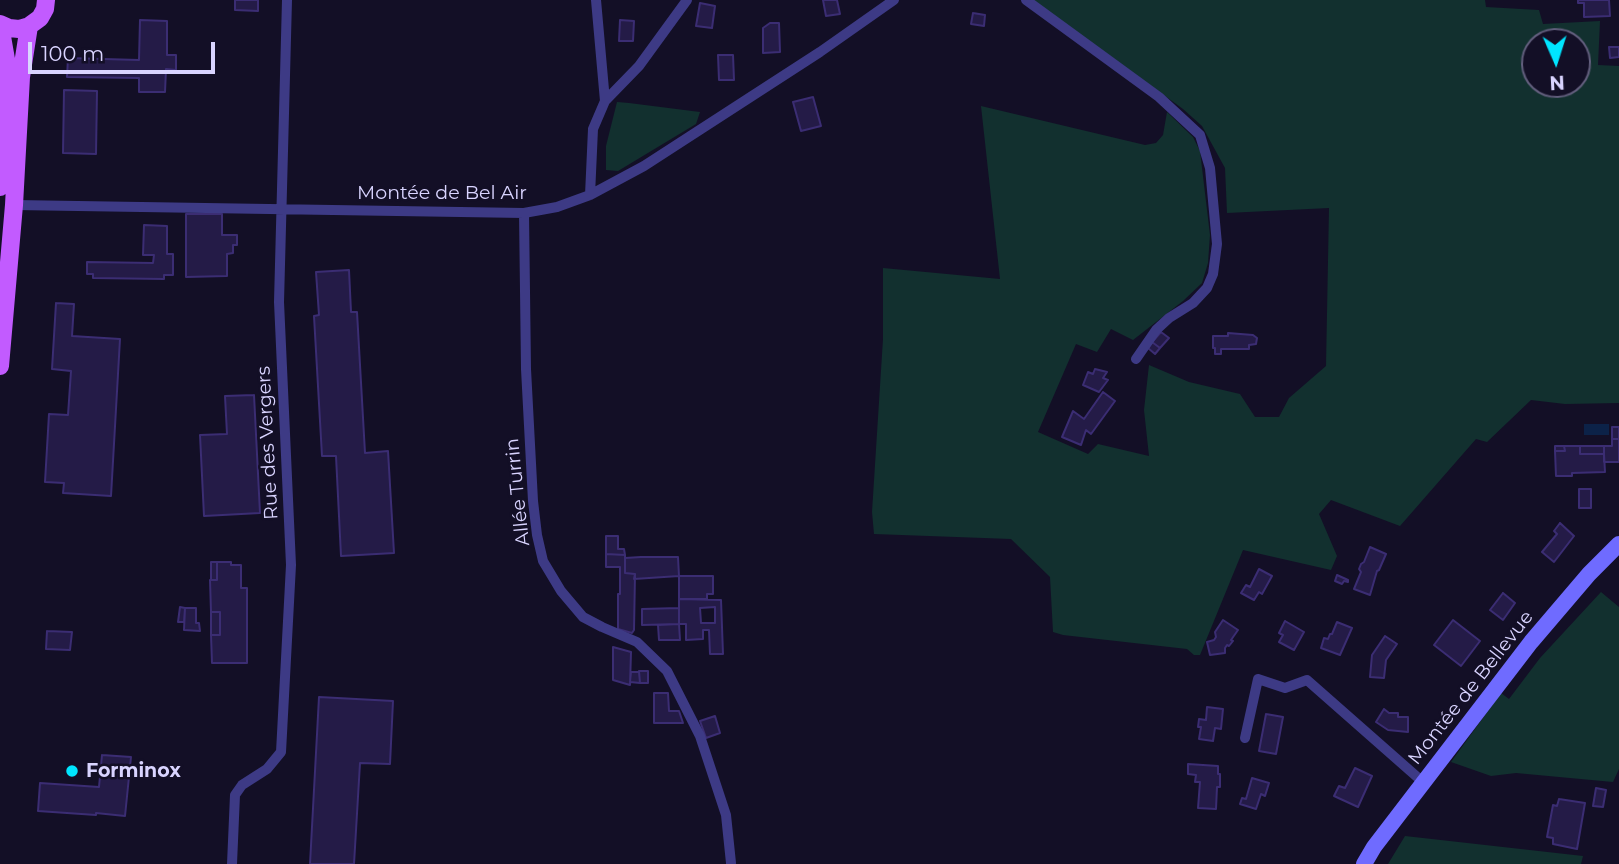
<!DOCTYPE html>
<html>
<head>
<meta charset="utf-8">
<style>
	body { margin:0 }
	#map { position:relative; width:1619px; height:864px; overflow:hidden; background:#130f26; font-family:Montserrat,sans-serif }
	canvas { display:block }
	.north { position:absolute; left:1521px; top:28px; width:70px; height:70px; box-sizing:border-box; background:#130f26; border:2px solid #625e7d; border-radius:50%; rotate:177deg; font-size:19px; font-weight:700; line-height:28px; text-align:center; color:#d9d4ff }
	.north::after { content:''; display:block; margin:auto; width:24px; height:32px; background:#00e5ff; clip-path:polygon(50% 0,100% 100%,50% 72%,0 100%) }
	.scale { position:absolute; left:28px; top:42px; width:187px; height:32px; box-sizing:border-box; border:4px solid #d9d4ff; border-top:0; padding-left:9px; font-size:21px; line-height:24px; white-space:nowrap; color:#d9d4ff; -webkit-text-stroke:5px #130f26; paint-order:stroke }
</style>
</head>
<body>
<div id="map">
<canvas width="1619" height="864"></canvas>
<div class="north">N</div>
<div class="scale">100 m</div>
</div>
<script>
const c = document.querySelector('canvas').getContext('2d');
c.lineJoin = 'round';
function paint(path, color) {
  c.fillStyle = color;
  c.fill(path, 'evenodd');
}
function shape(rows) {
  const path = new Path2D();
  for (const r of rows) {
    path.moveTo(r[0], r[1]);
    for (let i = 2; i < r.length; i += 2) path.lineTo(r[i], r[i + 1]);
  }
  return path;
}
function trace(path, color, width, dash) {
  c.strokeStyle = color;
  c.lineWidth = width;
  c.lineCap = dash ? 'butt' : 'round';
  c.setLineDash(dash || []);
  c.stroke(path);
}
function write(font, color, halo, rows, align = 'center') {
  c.font = font + ' Montserrat,sans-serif';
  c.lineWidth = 5;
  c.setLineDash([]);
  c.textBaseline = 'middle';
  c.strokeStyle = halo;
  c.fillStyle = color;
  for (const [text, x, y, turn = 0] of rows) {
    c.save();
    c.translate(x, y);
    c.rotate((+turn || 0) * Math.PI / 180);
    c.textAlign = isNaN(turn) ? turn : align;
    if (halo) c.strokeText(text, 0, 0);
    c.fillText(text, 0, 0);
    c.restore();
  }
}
paint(shape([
	[1033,0,1485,0,1486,7,1539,10,1543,24,1600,21,1598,65,1619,66,1619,403,1565,404,1531,400,1487,442,1476,439,1400,526,1331,500,1319,514,1337,556,1331,570,1243,550,1200,655,1194,655,1187,649,1063,635,1053,632,1050,577,1011,539,874,534,872,512,883,339,883,268,1000,279,981,106,1145,145,1156,143,1163,135,1167,112,1193,137,1200,151,1210,235,1208,263,1202,283,1183,301,1133,340,1111,329,1097,352,1076,344,1038,432,1088,454,1098,444,1149,456,1144,410,1149,365,1189,382,1240,394,1255,417,1279,417,1289,398,1326,366,1329,208,1227,213,1225,168,1202,126,1183,109],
	[1535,42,1577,42,1577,84,1535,84],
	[617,102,629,103,700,112,696,124,618,171,606,170,606,146],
	[1601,592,1619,607,1619,769,1613,782,1516,773,1491,776,1451,762,1501,693,1509,699,1540,658],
	[1405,836,1583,856,1581,864,1388,864]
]), '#12302f');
paint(shape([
	[1584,424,1609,424,1609,435,1584,435]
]), '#0c2248');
const building = shape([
	[235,0,258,0,258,11,235,10,235,0],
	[823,0,837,0,840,14,826,16,823,0],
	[1578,0,1609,0,1610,16,1584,17,1584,3,1578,3,1578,0],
	[700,3,715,6,712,28,696,26,700,3],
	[973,13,985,15,984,26,971,24,973,13],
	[140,20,167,21,167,55,176,55,176,70,166,69,165,92,139,92,139,78,67,77,68,58,139,60,140,20],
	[620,20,634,21,633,41,619,41,620,20],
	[770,23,779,23,780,52,763,53,763,28,770,23],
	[1609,47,1619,47,1619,57,1610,58,1609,47],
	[718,55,733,55,734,80,719,80,718,55],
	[64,90,97,91,96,154,63,153,64,90],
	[813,97,821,126,801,131,793,102,813,97],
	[186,214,222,214,222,235,237,235,237,245,233,245,233,253,227,254,227,276,186,277,186,214],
	[144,225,167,226,167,254,173,254,173,275,164,275,164,279,93,278,93,274,87,274,87,262,153,263,154,255,143,255,144,225],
	[349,270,351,312,357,312,365,453,388,451,394,553,341,556,336,456,322,456,314,316,319,315,316,272,349,270],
	[56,303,74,304,72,336,120,339,111,496,63,493,64,483,45,482,49,414,68,415,71,371,52,369,56,303],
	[1161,332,1169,338,1160,348,1152,342,1161,332],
	[1228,333,1253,335,1257,338,1256,344,1249,345,1249,349,1221,349,1221,354,1215,354,1215,348,1213,348,1213,336,1228,336,1228,333],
	[1152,342,1160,348,1155,354,1148,348,1152,342],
	[1095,369,1107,372,1103,378,1108,380,1099,392,1083,385,1088,372,1093,374,1095,369],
	[1103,392,1115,401,1091,434,1086,430,1081,445,1062,437,1073,411,1084,419,1103,392],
	[254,395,260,513,204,516,200,435,227,434,225,396,254,395],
	[1612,427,1619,427,1619,439,1612,439,1612,427],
	[1612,439,1619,439,1619,462,1604,462,1604,446,1612,446,1612,439],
	[1555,446,1564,446,1565,451,1555,451,1555,446],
	[1564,446,1580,446,1580,454,1604,454,1605,472,1572,473,1572,476,1556,476,1555,451,1565,451,1564,446],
	[1580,446,1604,446,1604,454,1580,454,1580,446],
	[1579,489,1591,489,1591,508,1579,508,1579,489],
	[1560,523,1574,536,1554,562,1542,552,1557,534,1554,531,1560,523],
	[606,536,618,536,618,549,624,549,625,555,606,554,606,536],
	[1370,547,1386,554,1379,570,1377,571,1370,595,1354,589,1361,572,1359,569,1361,564,1364,562,1370,547],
	[606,554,625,555,625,573,635,574,634,630,632,633,618,629,618,594,620,594,620,567,606,567,606,554],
	[641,557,678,557,679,576,634,579,635,574,625,573,625,558,641,557],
	[211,562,217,562,217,580,211,580,211,562],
	[217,562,231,562,231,565,241,565,241,588,247,588,247,663,212,663,211,635,220,635,220,612,211,612,210,580,217,580,217,562],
	[1259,569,1272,576,1262,594,1259,592,1254,600,1241,593,1246,585,1250,587,1259,569],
	[1337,575,1348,580,1348,582,1344,581,1342,584,1335,581,1337,575],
	[679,576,713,576,713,594,707,594,707,599,679,599,679,576],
	[1503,593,1515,603,1503,620,1490,610,1503,593],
	[679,599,721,600,723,654,710,654,709,630,703,630,703,639,686,640,686,624,679,624,679,599],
	[715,607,715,623,701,623,700,608,715,607],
	[180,607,185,608,184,622,178,622,180,607],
	[185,608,196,608,196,623,199,623,200,631,184,630,185,608],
	[679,608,679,624,642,625,642,609,679,608],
	[211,612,220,612,220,635,211,635,211,612],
	[1223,620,1238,630,1231,640,1233,641,1229,646,1227,645,1225,648,1225,653,1210,655,1207,642,1214,640,1216,637,1215,632,1223,620],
	[1453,620,1480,641,1461,666,1434,645,1453,620],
	[1285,621,1304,632,1294,650,1279,642,1283,635,1279,633,1285,621],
	[1337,622,1352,628,1340,655,1321,648,1324,638,1328,639,1330,634,1332,634,1337,622],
	[679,624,680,640,659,640,658,625,679,624],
	[47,631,72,632,70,650,46,649,47,631],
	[1385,636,1397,644,1386,660,1384,678,1370,677,1372,655,1385,636],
	[613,647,631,652,630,685,613,680,613,647],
	[639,671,648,671,648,683,640,683,639,671],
	[631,672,639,672,640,683,630,682,631,672],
	[654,693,668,693,669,711,679,711,683,723,654,723,654,693],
	[319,697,393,701,390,764,360,763,354,864,310,864,319,697],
	[1207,707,1223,709,1221,729,1215,728,1213,741,1199,739,1201,727,1198,727,1199,719,1206,720,1207,707],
	[1384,709,1389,713,1398,713,1398,717,1408,717,1408,732,1388,730,1376,722,1384,709],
	[1266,714,1283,717,1276,754,1259,751,1266,714],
	[715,716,720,733,706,738,700,721,715,716],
	[102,755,131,757,125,816,96,813,96,815,38,811,40,783,99,787,102,755],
	[1188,764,1218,766,1218,774,1220,774,1220,787,1217,787,1216,809,1198,808,1200,782,1195,782,1196,775,1188,774,1188,764],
	[1355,768,1372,776,1358,807,1334,796,1339,786,1345,788,1355,768],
	[1252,778,1269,783,1265,796,1261,794,1256,809,1240,804,1242,798,1246,799,1252,778],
	[1596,788,1606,790,1603,807,1593,806,1596,788],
	[1559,799,1585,803,1577,849,1553,844,1553,838,1547,837,1553,805,1557,806,1559,799]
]);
paint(building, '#241b47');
trace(building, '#3b2d73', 2);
trace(shape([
	[1026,0,1159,97,1200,135,1210,168,1217,244,1213,274,1207,288,1193,303,1169,318,1156,330,1136,359],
	[605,101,639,66,687,0],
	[590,195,593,129,605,101,596,0],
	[14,205,524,213,557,207,590,195,644,166,820,52,894,0],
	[524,213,526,369,533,501,537,535,543,561,561,591,583,617,602,627,637,642,667,671,700,736,726,815,731,863],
	[1245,738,1258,679,1285,688,1307,680,1424,783],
	[232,864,235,795,242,785,267,769,281,752,291,565,279,302,287,0]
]), '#3d3a85', 10);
trace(shape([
	[1364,864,1374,847,1531,642,1589,574,1619,544]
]), '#6f6bff', 16);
trace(shape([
	[0,24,9,28,19,29,29,26,40,18,45,9,46,0],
	[0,25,7,65,0,187],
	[0,366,14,205,21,77,29,26]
]), '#c25bff', 18);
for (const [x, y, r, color] of [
	[72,771,7,"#00e5ff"]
]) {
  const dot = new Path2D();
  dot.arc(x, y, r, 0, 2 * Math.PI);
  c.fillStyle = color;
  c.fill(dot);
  trace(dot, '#130f26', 2.5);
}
write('19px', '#d9d4ff', '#130f26', [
	["Montée de Bel Air",442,193],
	["Rue des Vergers",268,443,-93],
	["Allée Turrin",518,492,-96],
	["Montée de Bellevue",1471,688,-52]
]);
write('bold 19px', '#d9d4ff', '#130f26', [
	["Forminox",86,771]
], 'left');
</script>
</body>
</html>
